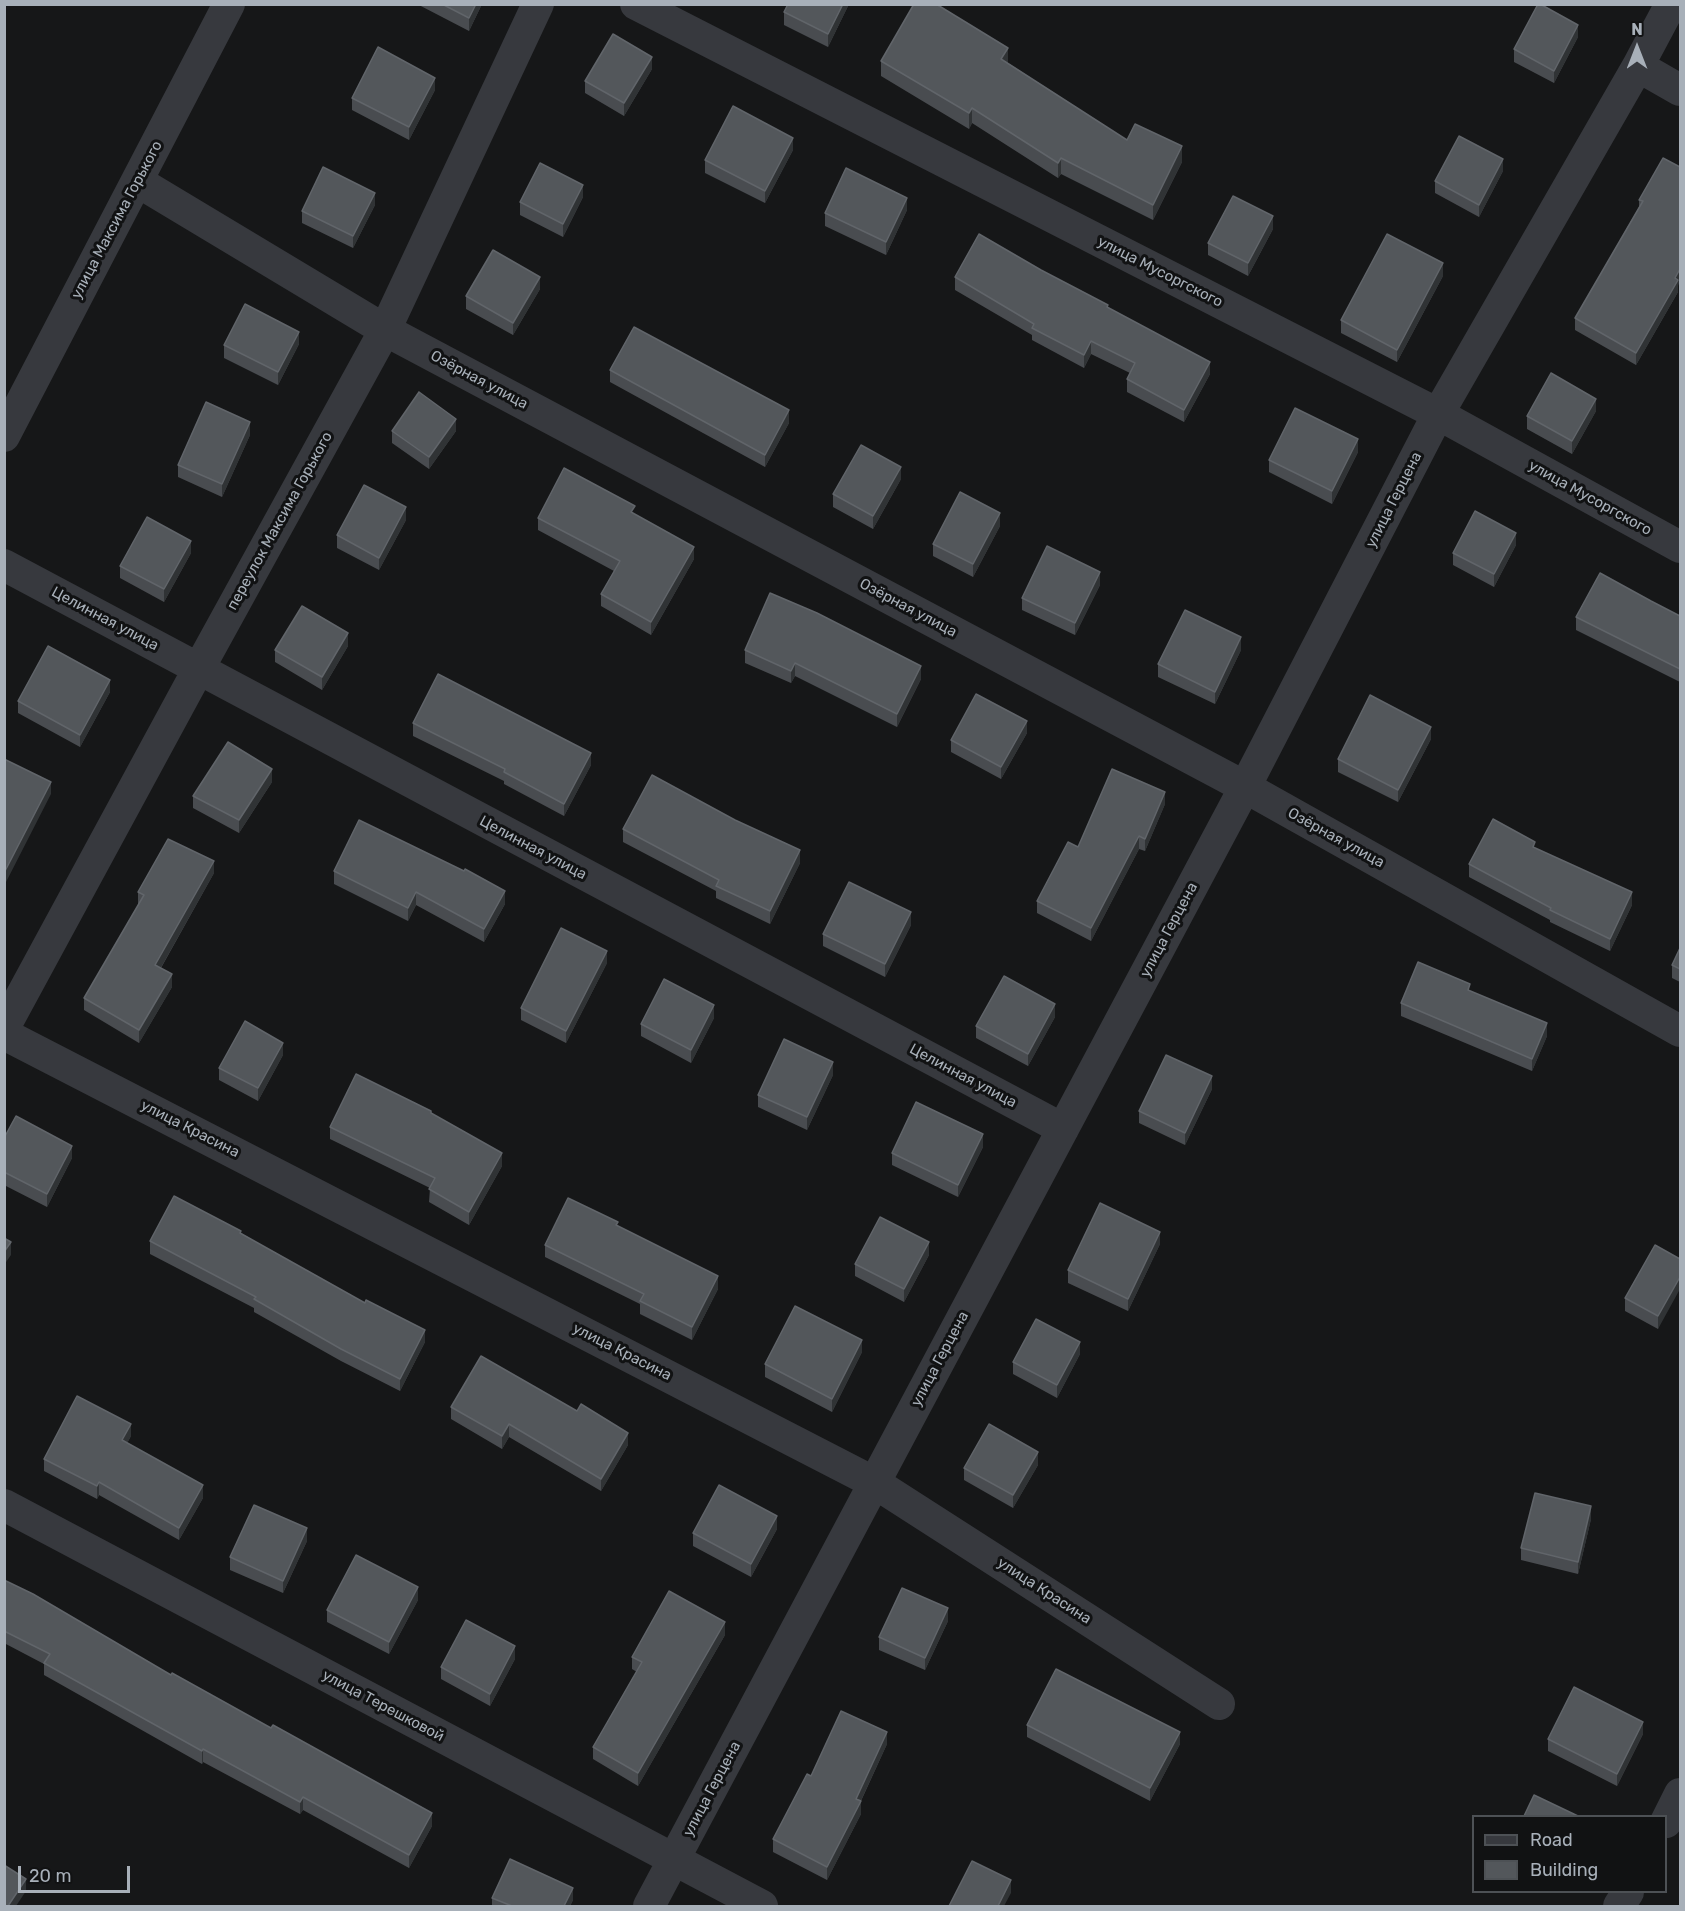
<!DOCTYPE html>
<html>
<head>
<meta charset="utf-8">
<style>
	body { margin:0 }
	#map { position:relative; width:1685px; height:1911px; overflow:hidden; background:#161718; font-family:Rubik,sans-serif }
	canvas { display:block }
	.frame { position:absolute; inset:0; border:6px solid #a8b0b9; pointer-events:none }
	.legend { position:absolute; left:1472px; top:1815px; width:195px; height:78px; box-sizing:border-box; background:#111213; border:2px solid #4d5155; margin:0; padding:8px 10px; list-style:none; font-size:18px; color:#a8b0b9 }
	.legend li { display:flex; align-items:center; gap:12px; height:30px }
	.legend b { width:30px; border:2px solid #4d5155 }
	.north { position:absolute; left:1607px; top:18px; width:60px; height:60px; -webkit-text-stroke:4px #111213; paint-order:stroke; rotate:0deg; font-size:16px; font-weight:700; line-height:24px; text-align:center; color:#a8b0b9 }
	.north::after { content:''; display:block; margin:auto; width:21px; height:27px; background:#a8b0b9; clip-path:polygon(50% 0,100% 100%,50% 72%,0 100%) }
	.scale { position:absolute; left:18px; top:1866px; width:112px; height:27px; box-sizing:border-box; border:3px solid #a8b0b9; border-top:0; padding-left:8px; font-size:18px; line-height:21px; white-space:nowrap; color:#a8b0b9; -webkit-text-stroke:4px #111213; paint-order:stroke }
</style>
</head>
<body>
<div id="map">
<canvas width="1685" height="1911"></canvas>
<div class="frame"></div>
<ul class="legend">
<li><b style="height:8px;background:#37393e"></b>Road</li>
<li><b style="height:16px;background:#53575b"></b>Building</li>
</ul>
<div class="north">N</div>
<div class="scale">20 m</div>
</div>
<script>
const c = document.querySelector('canvas').getContext('2d');
c.lineJoin = 'round';
function shape(rows) {
  const path = new Path2D();
  for (const r of rows) {
    path.moveTo(r[0], r[1]);
    for (let i = 2; i < r.length; i += 2) path.lineTo(r[i], r[i + 1]);
  }
  return path;
}
function trace(path, color, width, dash) {
  c.strokeStyle = color;
  c.lineWidth = width;
  c.lineCap = dash ? 'butt' : 'round';
  c.setLineDash(dash || []);
  c.stroke(path);
}
function paint(path, color) {
  c.fillStyle = color;
  c.fill(path, 'evenodd');
}
function write(font, color, halo, rows, align = 'center') {
  c.font = font + ' Rubik,sans-serif';
  c.lineWidth = 6;
  c.setLineDash([]);
  c.textBaseline = 'middle';
  c.strokeStyle = halo;
  c.fillStyle = color;
  for (const [text, x, y, turn = 0] of rows) {
    c.save();
    c.translate(x, y);
    c.rotate((+turn || 0) * Math.PI / 180);
    c.textAlign = isNaN(turn) ? turn : align;
    if (halo) c.strokeText(text, 0, 0);
    c.fillText(text, 0, 0);
    c.restore();
  }
}
trace(shape([
	[636,4,1438,414,1680,547],
	[1638,66,1680,90],
	[137,181,385,330,1245,787,1680,1031],
	[4,436,229,4],
	[4,565,1063,1129],
	[4,1028,198,670,385,330,538,4],
	[4,1034,875,1483,1219,1704],
	[4,1505,762,1906],
	[1666,1822,1680,1794],
	[649,1906,1245,787,1438,414,1638,66,1671,4],
	[1619,1906,1628,1892]
]), '#37393e', 32);
paint(shape([
	[417,4,482,4,469,31],
	[788,4,849,4,828,47,784,25,784,12],
	[1578,37,1554,83,1514,62,1514,49],
	[881,61,1008,63,1127,140,1182,162,1153,220,1061,174,1058,178,972,123,969,129,881,76],
	[652,69,624,116,585,93,585,81],
	[435,90,409,140,352,110,352,98],
	[793,150,765,203,705,173,705,160],
	[1663,158,1678,292,1636,365,1575,330,1575,318,1639,207,1639,200],
	[1503,171,1479,217,1435,193,1435,181],
	[583,197,563,237,520,215,520,202],
	[375,205,353,248,302,223,302,211],
	[907,210,886,255,825,226,825,213],
	[1273,229,1248,276,1208,255,1208,243],
	[1041,270,1108,308,1210,374,1184,422,1127,392,1127,379,1130,373,1091,354,1084,368,1032,340,1032,335,955,290,955,277],
	[1443,276,1397,362,1341,333,1341,320],
	[540,289,513,335,466,309,466,296],
	[299,344,278,385,224,358,224,345],
	[610,370,789,423,765,467,610,382],
	[1596,411,1572,454,1527,429,1527,416],
	[392,431,456,431,429,469,392,443],
	[250,435,222,497,178,477,178,465],
	[1358,452,1332,504,1269,472,1269,460],
	[901,479,873,529,833,507,833,494],
	[635,514,694,559,651,635,601,606,601,594,614,571,538,530,538,518],
	[406,520,379,570,337,548,337,535],
	[1000,526,973,577,933,556,933,544],
	[1516,545,1494,587,1453,565,1453,553],
	[191,553,164,602,120,578,120,566],
	[1100,585,1075,635,1022,610,1022,598],
	[1651,601,1680,616,1680,682,1576,630,1576,617],
	[348,646,322,690,275,662,275,650],
	[745,650,921,679,897,727,795,676,791,683,745,663],
	[1241,650,1215,704,1158,677,1158,664],
	[110,692,80,747,18,713,18,701],
	[413,723,591,765,564,816,504,784,504,781,413,736],
	[1027,733,1001,779,951,752,951,740],
	[1431,739,1398,802,1338,772,1338,759],
	[272,782,239,833,193,808,193,796],
	[1165,804,1145,851,1139,849,1091,941,1037,913,1037,901,1078,847],
	[623,829,800,863,770,924,716,898,716,891,623,842],
	[1535,848,1632,905,1610,951,1550,922,1550,920,1469,877,1469,864],
	[334,871,505,904,484,942,416,905,408,921,334,884],
	[214,873,161,968,172,987,139,1043,84,1010,84,998,138,905,138,892],
	[911,925,885,977,823,946,823,934],
	[1680,948,1680,982,1672,978,1672,965],
	[607,963,566,1043,521,1020,521,1008],
	[1470,991,1547,1036,1532,1071,1401,1016,1401,1003],
	[1055,1017,1028,1066,976,1038,976,1026],
	[714,1018,691,1063,641,1036,641,1024],
	[283,1055,258,1101,219,1080,219,1068],
	[833,1075,807,1130,758,1107,758,1095],
	[1212,1089,1185,1145,1139,1123,1139,1111],
	[431,1113,502,1166,469,1225,429,1202,430,1188,330,1139,330,1127],
	[4,1138,72,1158,47,1207,4,1185],
	[983,1147,958,1197,892,1165,892,1153],
	[618,1226,718,1289,692,1340,640,1314,640,1304,545,1257,545,1245],
	[241,1233,425,1342,400,1391,341,1361,254,1312,254,1308,150,1254,150,1241],
	[1160,1244,1128,1311,1068,1283,1068,1270],
	[929,1255,904,1302,855,1276,855,1264],
	[1680,1259,1658,1329,1625,1311,1625,1298],
	[862,1352,832,1412,765,1377,765,1364],
	[1080,1354,1057,1398,1013,1374,1013,1362],
	[451,1407,628,1445,601,1491,509,1437,502,1449,451,1419],
	[131,1436,127,1443,203,1498,179,1540,99,1495,97,1499,44,1471,44,1459],
	[1038,1465,1013,1508,964,1480,964,1468],
	[1591,1519,1578,1574,1521,1560,1521,1548],
	[777,1529,751,1577,693,1546,693,1533],
	[307,1541,283,1593,230,1570,230,1557],
	[4,1580,432,1826,409,1868,303,1810,300,1814,203,1762,202,1764,44,1675,44,1664,4,1643],
	[418,1600,389,1654,327,1622,327,1610],
	[948,1621,925,1670,879,1650,879,1637],
	[725,1635,638,1786,593,1759,593,1747,637,1672,632,1669,632,1657],
	[515,1659,490,1706,441,1679,441,1667],
	[1027,1725,1180,1744,1150,1801,1027,1737],
	[1643,1734,1617,1786,1548,1751,1548,1739],
	[887,1744,861,1801,861,1814,827,1880,773,1852,773,1839,811,1776],
	[492,1898,573,1900,570,1906,492,1906]
]), '#494c50');
paint(shape([
	[476,4,482,4,469,31,469,18],
	[843,4,849,4,828,47,828,34],
	[1578,25,1578,37,1554,83,1554,71],
	[1008,48,1008,63,1001,59],
	[652,57,652,69,624,116,624,103],
	[435,78,435,90,409,140,409,127],
	[972,108,972,123,969,129,969,113],
	[793,138,793,150,765,203,765,191],
	[1182,146,1182,162,1153,220,1153,205],
	[1061,158,1061,174,1058,178,1058,163],
	[1503,159,1503,171,1479,217,1479,205],
	[583,185,583,197,563,237,563,224],
	[375,193,375,205,353,248,353,236],
	[907,198,907,210,886,255,886,242],
	[1273,216,1273,229,1248,276,1248,263],
	[1443,263,1443,276,1397,362,1397,350],
	[1680,269,1680,281,1678,286,1678,292,1636,365,1636,353],
	[540,277,540,289,513,335,513,323],
	[299,332,299,344,278,385,278,372],
	[1091,341,1091,354,1084,368,1084,355],
	[1210,362,1210,374,1184,422,1184,410],
	[1596,399,1596,411,1572,454,1572,441],
	[789,410,789,423,765,467,765,455],
	[456,419,456,431,429,469,429,457],
	[250,422,250,435,222,497,222,484],
	[1358,439,1358,452,1332,504,1332,491],
	[901,467,901,479,873,529,873,516],
	[406,507,406,520,379,570,379,558],
	[1000,513,1000,526,973,577,973,564],
	[1516,533,1516,545,1494,587,1494,574],
	[191,541,191,553,164,602,164,589],
	[694,547,694,559,651,635,651,622],
	[1100,572,1100,585,1075,635,1075,623],
	[348,633,348,646,322,690,322,677],
	[1241,637,1241,650,1215,704,1215,692],
	[795,663,795,676,791,683,791,671],
	[921,666,921,679,897,727,897,714],
	[110,680,110,692,80,747,80,735],
	[1027,721,1027,733,1001,779,1001,767],
	[1431,727,1431,739,1398,802,1398,790],
	[591,753,591,765,564,816,564,804],
	[272,769,272,782,239,833,239,820],
	[51,782,51,794,4,886,4,873],
	[1165,792,1165,804,1145,851,1145,839],
	[1139,836,1139,849,1091,941,1091,928],
	[800,850,800,863,770,924,770,911],
	[214,861,214,873,155,978,155,965],
	[505,891,505,904,484,942,484,929],
	[416,892,416,905,408,921,408,908],
	[1632,892,1632,905,1610,951,1610,939],
	[911,912,911,925,885,977,885,964],
	[607,951,607,963,566,1043,566,1031],
	[172,974,172,987,139,1043,139,1030],
	[1055,1004,1055,1017,1028,1066,1028,1054],
	[714,1005,714,1018,691,1063,691,1050],
	[1547,1023,1547,1036,1532,1071,1532,1059],
	[283,1043,283,1055,258,1101,258,1088],
	[833,1062,833,1075,807,1130,807,1117],
	[1212,1076,1212,1089,1185,1145,1185,1133],
	[983,1134,983,1147,958,1197,958,1185],
	[72,1146,72,1158,47,1207,47,1194],
	[502,1153,502,1166,469,1225,469,1212],
	[1160,1232,1160,1244,1128,1311,1128,1299],
	[11,1242,11,1255,4,1265,4,1252],
	[929,1242,929,1255,904,1302,904,1289],
	[718,1276,718,1289,692,1340,692,1327],
	[1680,1277,1680,1289,1658,1329,1658,1316],
	[425,1330,425,1342,400,1391,400,1379],
	[862,1340,862,1352,832,1412,832,1399],
	[1080,1342,1080,1354,1057,1398,1057,1385],
	[131,1424,131,1436,122,1453,122,1440],
	[509,1424,509,1437,502,1449,502,1436],
	[628,1433,628,1445,601,1491,601,1479],
	[1038,1452,1038,1465,1013,1508,1013,1495],
	[99,1482,99,1495,97,1499,97,1486],
	[203,1485,203,1498,179,1540,179,1528],
	[1591,1506,1591,1519,1578,1574,1578,1562],
	[777,1516,777,1529,751,1577,751,1564],
	[307,1528,307,1541,283,1593,283,1581],
	[418,1587,418,1600,389,1654,389,1642],
	[948,1608,948,1621,925,1670,925,1658],
	[725,1622,725,1635,638,1786,638,1773],
	[515,1646,515,1659,490,1706,490,1694],
	[1643,1722,1643,1734,1617,1786,1617,1774],
	[887,1732,887,1744,857,1809,861,1801,861,1814,827,1880,827,1867,856,1799],
	[1180,1732,1180,1744,1150,1801,1150,1788],
	[203,1749,203,1762,202,1764,202,1751],
	[303,1797,303,1810,300,1814,300,1802],
	[432,1813,432,1826,409,1868,409,1855],
	[26,1879,26,1891,16,1906,8,1906],
	[1011,1880,1011,1893,1004,1906,998,1906],
	[573,1888,573,1900,570,1906,564,1906]
]), '#303335');
const building = shape([
	[442,4,476,4,469,18,442,4],
	[788,4,843,4,828,34,784,12,788,4],
	[914,4,936,4,1008,48,1001,59,1127,140,1135,124,1182,146,1153,205,1061,158,1058,163,972,108,969,113,881,61,914,4],
	[1538,4,1540,4,1578,25,1554,71,1514,49,1538,4],
	[613,34,652,57,624,103,585,81,613,34],
	[378,47,435,78,409,127,352,98,378,47],
	[733,106,793,138,765,191,705,160,733,106],
	[1459,136,1503,159,1479,205,1435,181,1459,136],
	[1663,158,1680,167,1680,269,1675,278,1678,280,1636,353,1575,318,1643,201,1639,200,1663,158],
	[540,163,583,185,563,224,520,202,540,163],
	[323,167,375,193,353,236,302,211,323,167],
	[846,168,907,198,886,242,825,213,846,168],
	[1233,196,1273,216,1248,263,1208,243,1233,196],
	[979,234,1041,270,1108,305,1107,307,1210,362,1184,410,1127,379,1135,363,1091,341,1084,355,1032,328,1034,324,955,277,979,234],
	[1387,234,1443,263,1397,350,1341,320,1387,234],
	[493,250,540,277,513,323,466,296,493,250],
	[245,304,299,332,278,372,224,345,245,304],
	[634,327,789,410,765,455,610,370,634,327],
	[1551,373,1596,399,1572,441,1527,416,1551,373],
	[419,392,456,419,429,457,392,431,419,392],
	[206,402,250,422,222,484,178,465,206,402],
	[1295,408,1358,439,1332,491,1269,460,1295,408],
	[861,445,901,467,873,516,833,494,861,445],
	[564,468,635,506,631,512,694,547,651,622,601,594,620,561,538,518,564,468],
	[364,485,406,507,379,558,337,535,364,485],
	[960,492,1000,513,973,564,933,544,960,492],
	[1475,511,1516,533,1494,574,1453,553,1475,511],
	[147,517,191,541,164,589,120,566,147,517],
	[1047,546,1100,572,1075,623,1022,598,1047,546],
	[1600,573,1651,601,1680,616,1680,669,1576,617,1600,573],
	[770,593,817,613,921,666,897,714,795,663,791,671,745,650,770,593],
	[302,606,348,633,322,677,275,650,302,606],
	[1185,610,1241,637,1215,692,1158,664,1185,610],
	[48,646,110,680,80,735,18,701,48,646],
	[438,674,591,753,564,804,504,772,505,769,413,723,438,674],
	[976,694,1027,721,1001,767,951,740,976,694],
	[1370,695,1431,727,1398,790,1338,759,1370,695],
	[228,742,272,769,239,820,193,796,228,742],
	[4,759,51,782,4,873,4,759],
	[1112,769,1165,792,1145,839,1139,836,1091,928,1037,901,1068,842,1078,847,1112,769],
	[652,775,735,820,800,850,770,911,716,886,719,880,623,829,652,775],
	[1493,819,1535,842,1533,847,1632,892,1610,939,1550,910,1551,908,1469,864,1493,819],
	[359,820,464,871,465,869,505,891,484,929,416,892,408,908,334,871,359,820],
	[168,839,214,861,155,965,172,974,139,1030,84,998,144,895,138,892,168,839],
	[849,882,911,912,885,964,823,934,849,882],
	[561,928,607,951,566,1031,521,1008,561,928],
	[1680,948,1680,969,1672,965,1680,948],
	[1418,962,1470,984,1468,990,1547,1023,1532,1059,1401,1003,1418,962],
	[1004,976,1055,1004,1028,1054,976,1026,1004,976],
	[664,979,714,1005,691,1050,641,1024,664,979],
	[245,1021,283,1043,258,1088,219,1068,245,1021],
	[784,1039,833,1062,807,1117,758,1095,784,1039],
	[1166,1055,1212,1076,1185,1133,1139,1111,1166,1055],
	[356,1074,431,1111,431,1113,502,1153,469,1212,429,1189,435,1178,330,1127,356,1074],
	[916,1102,983,1134,958,1185,892,1153,916,1102],
	[16,1116,72,1146,47,1194,4,1172,4,1138,16,1116],
	[174,1196,241,1231,240,1233,365,1303,366,1300,425,1330,400,1379,341,1349,254,1299,256,1297,150,1241,174,1196],
	[568,1198,618,1222,616,1225,718,1276,692,1327,640,1301,644,1294,545,1245,568,1198],
	[1100,1203,1160,1232,1128,1299,1068,1270,1100,1203],
	[880,1217,929,1242,904,1289,855,1264,880,1217],
	[4,1238,11,1242,4,1252,4,1238],
	[1655,1245,1680,1259,1680,1277,1658,1316,1625,1298,1655,1245],
	[795,1306,862,1340,832,1399,765,1364,795,1306],
	[1036,1319,1080,1342,1057,1385,1013,1362,1036,1319],
	[481,1356,577,1411,581,1404,628,1433,601,1479,509,1424,502,1436,451,1407,481,1356],
	[77,1396,131,1424,122,1440,203,1485,179,1528,99,1482,97,1486,44,1459,77,1396],
	[989,1424,1038,1452,1013,1495,964,1468,989,1424],
	[719,1485,777,1516,751,1564,693,1533,719,1485],
	[1535,1493,1591,1506,1578,1562,1521,1548,1535,1493],
	[254,1505,307,1528,283,1581,230,1557,254,1505],
	[356,1555,418,1587,389,1642,327,1610,356,1555],
	[4,1580,33,1594,171,1675,172,1673,271,1728,273,1725,432,1813,409,1855,303,1797,300,1802,203,1749,202,1751,44,1663,50,1654,4,1631,4,1580],
	[902,1588,948,1608,925,1658,879,1637,902,1588],
	[669,1591,725,1622,638,1773,593,1747,642,1662,632,1657,669,1591],
	[466,1620,515,1646,490,1694,441,1667,466,1620],
	[1056,1669,1180,1732,1150,1788,1027,1725,1056,1669],
	[1574,1687,1643,1722,1617,1774,1548,1739,1574,1687],
	[841,1711,887,1732,856,1799,861,1801,827,1867,773,1839,807,1774,811,1776,841,1711],
	[1534,1795,1578,1816,1524,1816,1534,1795],
	[510,1859,573,1888,564,1906,512,1906,492,1898,510,1859],
	[972,1861,1011,1880,998,1906,949,1906,972,1861],
	[4,1865,26,1879,8,1906,4,1906,4,1865]
]);
paint(building, '#53575b');
trace(building, '#61656a', 1.5);
write('15px', '#a8b0b9', '#111213', [
	["улица Максима Горького",117,220,-62],
	["улица Мусоргского",1160,272,27],
	["Озёрная улица",479,380,28],
	["улица Мусоргского",1590,498,29],
	["улица Герцена",1394,500,-63],
	["переулок Максима Горького",280,521,-61],
	["Озёрная улица",908,608,28],
	["Целинная улица",105,619,28],
	["Озёрная улица",1336,838,29],
	["Целинная улица",533,848,28],
	["улица Герцена",1169,930,-62],
	["Целинная улица",963,1076,28],
	["улица Красина",190,1129,27],
	["улица Красина",622,1352,27],
	["улица Герцена",940,1359,-62],
	["улица Красина",1044,1591,33],
	["улица Терешковой",383,1706,28],
	["улица Герцена",712,1789,-62]
]);
</script>
</body>
</html>
